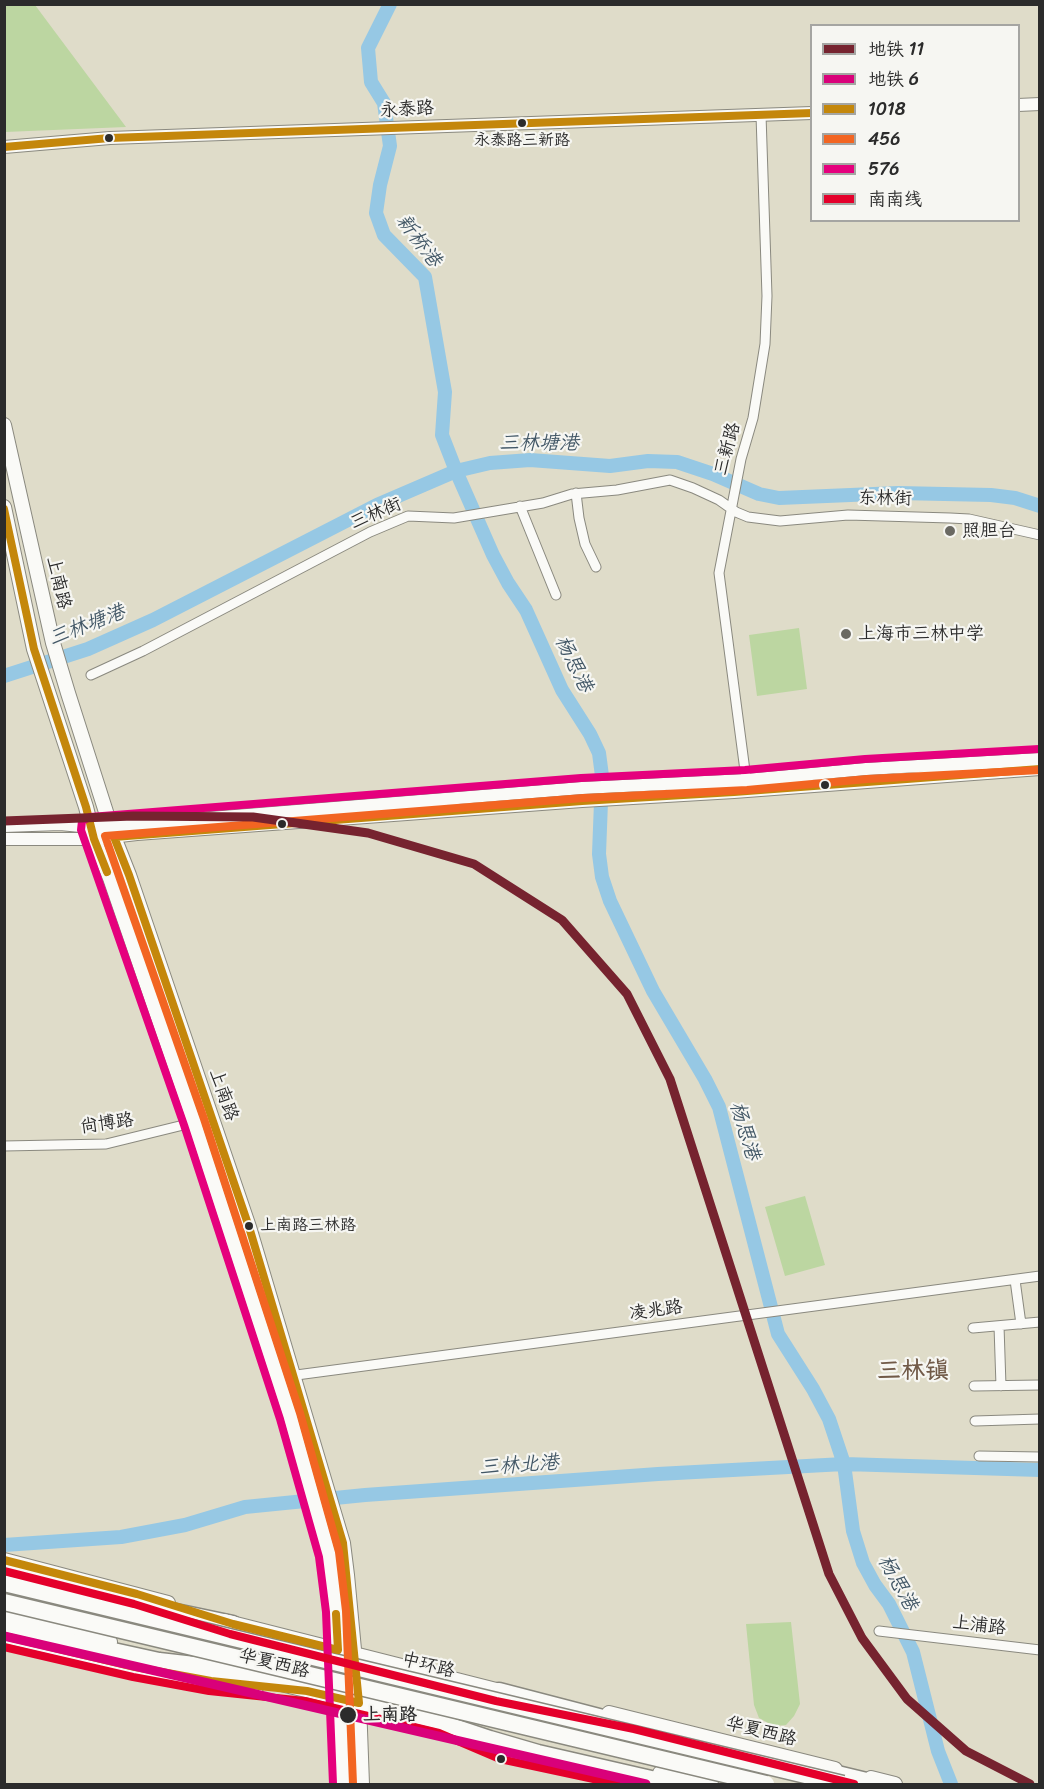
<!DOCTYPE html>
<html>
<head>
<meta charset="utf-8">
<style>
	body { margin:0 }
	#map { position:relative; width:1044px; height:1789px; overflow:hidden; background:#dfdcc9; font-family:Sriracha,"LXGW WenKai TC",sans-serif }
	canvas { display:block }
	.frame { position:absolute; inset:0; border:6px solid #2b2b2b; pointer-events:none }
	.legend { position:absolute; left:810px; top:24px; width:210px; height:198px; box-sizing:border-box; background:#f6f6f2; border:2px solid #a5a5a2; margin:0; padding:8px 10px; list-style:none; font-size:18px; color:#2b2b2b }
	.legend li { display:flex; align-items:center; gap:12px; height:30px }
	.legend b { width:30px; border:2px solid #a5a5a2 }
</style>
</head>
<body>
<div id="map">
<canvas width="1044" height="1789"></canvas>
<div class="frame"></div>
<ul class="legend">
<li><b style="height:8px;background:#76232f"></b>地铁 11</li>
<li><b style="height:8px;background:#d9017a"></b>地铁 6</li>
<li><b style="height:8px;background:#c4870b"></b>1018</li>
<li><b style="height:8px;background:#f26522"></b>456</li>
<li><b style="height:8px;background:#e5007d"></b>576</li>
<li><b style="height:8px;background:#e4002b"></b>南南线</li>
</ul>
</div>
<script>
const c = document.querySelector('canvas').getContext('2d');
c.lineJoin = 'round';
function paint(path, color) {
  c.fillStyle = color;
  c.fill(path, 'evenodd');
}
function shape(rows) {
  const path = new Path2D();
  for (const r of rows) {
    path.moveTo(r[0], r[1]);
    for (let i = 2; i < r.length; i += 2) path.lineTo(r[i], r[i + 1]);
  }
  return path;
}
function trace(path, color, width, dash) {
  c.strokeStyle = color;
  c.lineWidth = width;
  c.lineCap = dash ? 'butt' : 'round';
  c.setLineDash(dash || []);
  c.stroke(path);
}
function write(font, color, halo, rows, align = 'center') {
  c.font = font + ' Sriracha,"LXGW WenKai TC",sans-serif';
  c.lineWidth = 4.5;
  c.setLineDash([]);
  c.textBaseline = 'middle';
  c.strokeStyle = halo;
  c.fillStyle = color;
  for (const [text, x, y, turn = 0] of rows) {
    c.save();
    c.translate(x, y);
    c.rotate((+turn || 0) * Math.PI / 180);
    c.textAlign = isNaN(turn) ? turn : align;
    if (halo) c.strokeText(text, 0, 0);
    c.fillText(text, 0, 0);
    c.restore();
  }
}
paint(shape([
	[4,5,35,5,126,127,5,132],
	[799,628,807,689,757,696,749,635],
	[805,1196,825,1265,785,1276,765,1207],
	[791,1622,800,1704,794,1716,786,1725,774,1726,759,1718,754,1705,746,1624]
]), '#bcd6a1');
trace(shape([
	[390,4,368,48,371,82,384,103,390,146,380,185,376,213,384,235,425,277,445,392,442,435,456,471,493,555,508,583,526,610,562,690,590,734,599,753,602,776,599,854,602,877,610,901,653,991,705,1079,719,1107,778,1334,813,1389,829,1419,844,1464,853,1531,863,1563,875,1585,889,1604,913,1652,938,1751,951,1784],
	[4,676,88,649,153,620,377,505,456,471,490,463,530,460,610,466,648,461,677,462,713,474,759,494,779,498,898,493,991,495,1015,498,1040,506],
	[4,1545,121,1537,185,1525,245,1507,365,1495,658,1474,844,1464,1040,1470]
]), '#96c8e4', 14);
const street = shape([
	[576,493,579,518,585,544,596,567],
	[520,506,556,595],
	[91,675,143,651,370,532,408,516,454,518,543,503,572,494,617,490,670,480,693,488,719,500,736,512,748,517,780,521,848,515,950,518,969,519,1040,535],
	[747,786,719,573,741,459,753,418,765,344,767,296,761,115],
	[4,1146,106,1144,212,1118],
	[1015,1280,1021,1324],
	[999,1326,1001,1386],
	[973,1328,1040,1322],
	[289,1376,1040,1276],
	[974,1386,1040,1385],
	[975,1421,1040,1419],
	[979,1456,1040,1457],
	[879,1631,1040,1650]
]);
const secondary = shape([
	[1018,105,1040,104],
	[4,147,110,138,812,113],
	[4,826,60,824,91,827,111,826,582,788,746,780,866,769,1040,759],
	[4,839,94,839,137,834,582,801,734,792,1040,769]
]);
const primary = shape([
	[4,425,53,643,68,693,114,837,129,875,249,1227,343,1543,347,1575,359,1703,362,1784],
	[4,507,34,649,86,807,94,839,110,878,194,1122,290,1416,329,1555,336,1611,343,1784],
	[4,1560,168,1603],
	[4,1617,110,1642],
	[224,1621,508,1693],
	[4,1636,135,1667,211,1681,257,1686],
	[202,1665,451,1725],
	[609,1713,835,1769],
	[660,1773,711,1784],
	[871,1778,895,1784]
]);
const highway = shape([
	[4,1574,114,1599,233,1624],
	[4,1627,159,1661,212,1667],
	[499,1691,622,1723],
	[442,1723,490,1739,538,1753,673,1784],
	[825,1771,879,1784]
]);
trace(street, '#8a897f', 11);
trace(secondary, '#8a897f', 14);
trace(primary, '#8a897f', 16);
trace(highway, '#8a897f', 19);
trace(street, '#fafaf7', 9);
trace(secondary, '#fafaf7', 12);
trace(primary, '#fafaf7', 14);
trace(highway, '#fafaf7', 16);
const highwayBridge = shape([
	[4,1583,843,1784],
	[4,1602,766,1784]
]);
trace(highwayBridge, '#8a897f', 19, []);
trace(highwayBridge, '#fafaf7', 16);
trace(shape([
	[4,147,110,138,812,113],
	[4,509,34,649,86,807,94,839,107,872],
	[4,1560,137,1594,233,1624,338,1650,336,1614],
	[4,1636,135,1667,211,1681,307,1691,359,1703,343,1543,249,1227,129,875,114,837,582,801,734,792,1040,769]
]), '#c4870b', 8);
trace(shape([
	[353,1784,346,1611,339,1552,300,1413,204,1119,105,836,583,798,747,790,867,779,1040,770]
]), '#f26522', 8);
trace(shape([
	[333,1784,326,1612,319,1557,280,1419,184,1125,81,830,82,821,90,817,581,778,745,770,865,759,1039,749]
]), '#e5007d', 8);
trace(shape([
	[4,1571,134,1604,230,1634,496,1701,634,1729,854,1784],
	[4,1647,133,1677,209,1691,305,1701,439,1733,500,1759,617,1784]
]), '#e4002b', 8);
trace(shape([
	[4,821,133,816,253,817,368,833,474,864,562,920,627,994,670,1079,829,1574,862,1638,907,1699,966,1751,1030,1784]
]), '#76232f', 9);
trace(shape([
	[4,1636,646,1784]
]), '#d9017a', 9);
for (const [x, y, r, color] of [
	[522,123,5,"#2b2b2b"],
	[109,138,5,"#2b2b2b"],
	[950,531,6,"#6a6962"],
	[846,634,6,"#6a6962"],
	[825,785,5,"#2b2b2b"],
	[282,824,5,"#2b2b2b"],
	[249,1226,5,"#2b2b2b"],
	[348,1715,9,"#2b2b2b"],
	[501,1759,5,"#2b2b2b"]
]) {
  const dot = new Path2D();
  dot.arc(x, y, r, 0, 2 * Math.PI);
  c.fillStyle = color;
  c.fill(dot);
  trace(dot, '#f6f6f2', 2);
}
write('16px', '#2b2b2b', '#f6f6f2', [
	["永泰路三新路",522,141],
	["上南路三林路",260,1226,"left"]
]);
write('18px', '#2b2b2b', '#f6f6f2', [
	["永泰路",407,110,-3],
	["三新路",728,449,-75],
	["东林街",885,499,1],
	["三林街",376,514,-23],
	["上南路",58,583,77],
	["上南路",223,1095,71],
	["尚博路",107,1124,-8],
	["凌兆路",656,1311,-8],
	["上浦路",979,1626,7],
	["华夏西路",274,1664,14],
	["中环路",428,1666,14],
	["华夏西路",761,1732,14]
]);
write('18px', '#2b2b2b', '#f6f6f2', [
	["照胆台",962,531],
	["上海市三林中学",858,634]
], 'left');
write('bold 18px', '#2b2b2b', '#f6f6f2', [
	["上南路",363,1715]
], 'left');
write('italic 20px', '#425766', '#f6f6f2', [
	["新桥港",418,241,53],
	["三林塘港",539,444],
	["三林塘港",87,626,-21],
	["杨思港",573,664,64],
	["杨思港",744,1131,73],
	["三林北港",519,1466,-4],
	["杨思港",897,1583,61]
]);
write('bold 24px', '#715a48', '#f6f6f2', [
	["三林镇",913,1372]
]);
</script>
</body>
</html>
